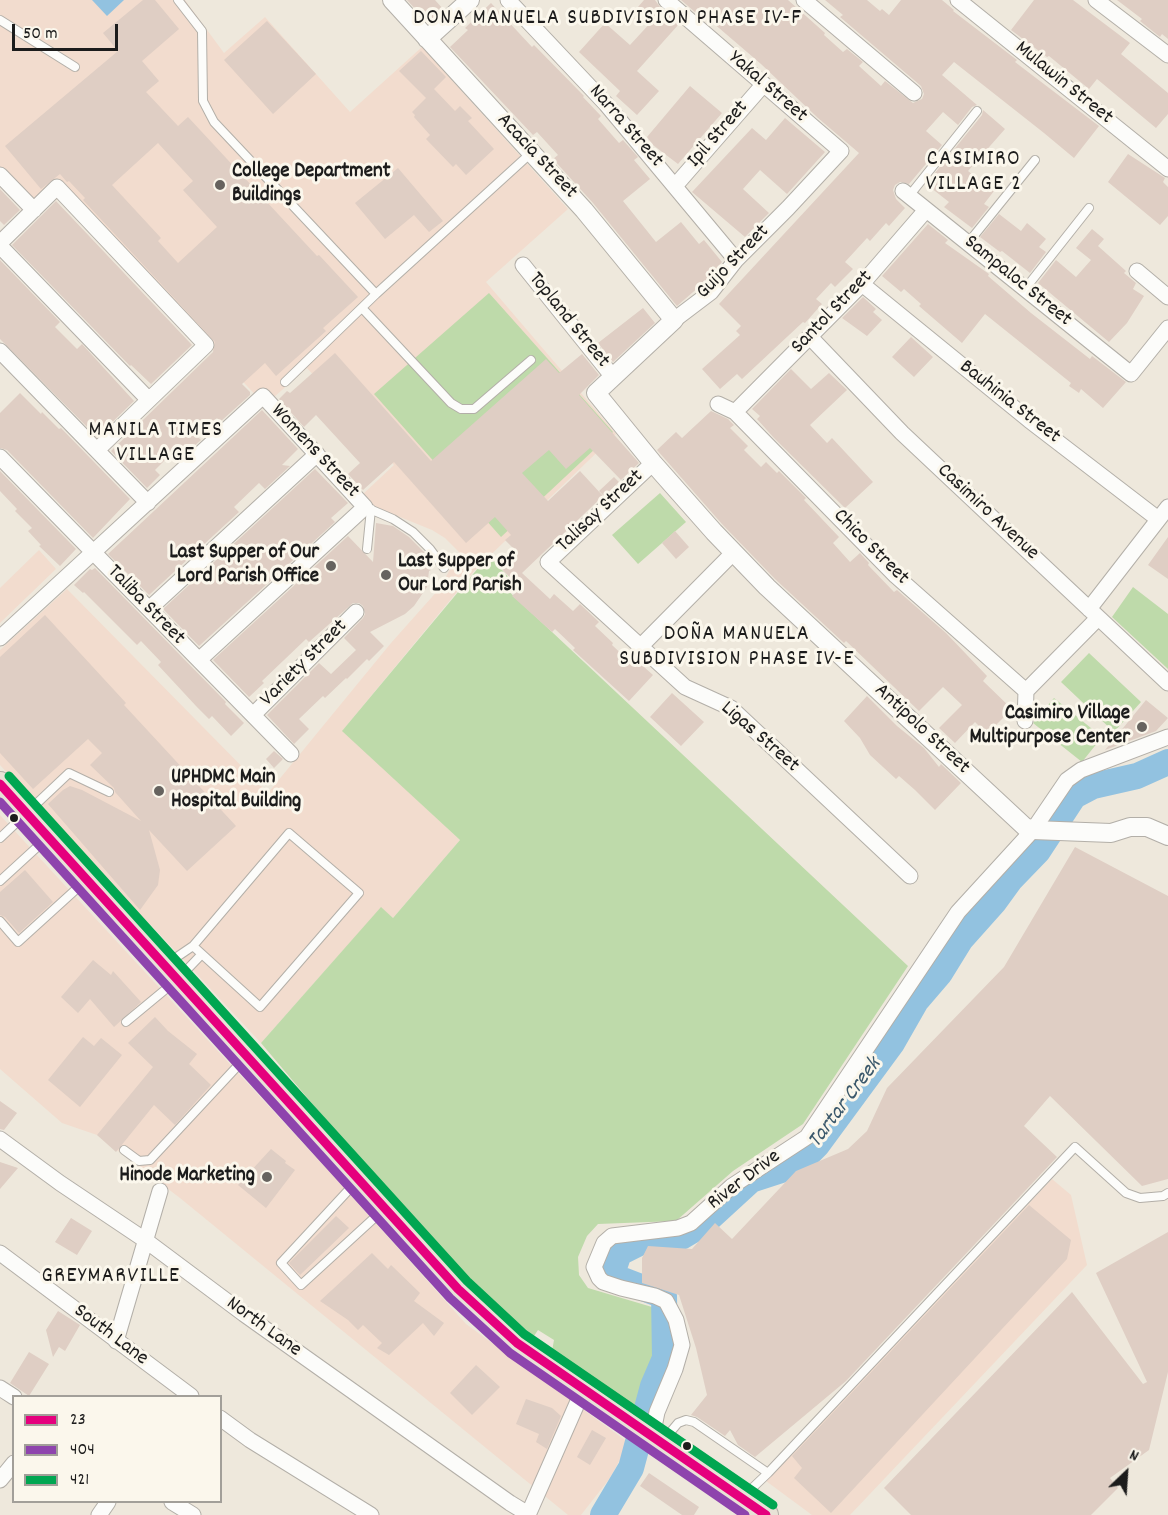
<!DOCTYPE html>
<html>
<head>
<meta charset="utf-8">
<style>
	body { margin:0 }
	#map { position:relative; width:1168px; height:1515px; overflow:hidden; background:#eee8dc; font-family:Dekko,sans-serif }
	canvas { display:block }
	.legend { position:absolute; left:12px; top:1395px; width:210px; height:108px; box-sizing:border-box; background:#fbf7ec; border:2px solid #a29f99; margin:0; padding:8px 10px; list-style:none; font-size:18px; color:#1c1c1c }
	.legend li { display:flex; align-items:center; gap:12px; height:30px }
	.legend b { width:30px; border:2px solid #a29f99 }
	.north { position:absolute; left:1096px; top:1443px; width:60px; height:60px; -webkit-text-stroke:4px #fbf7ec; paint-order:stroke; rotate:25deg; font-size:16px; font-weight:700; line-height:24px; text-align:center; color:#1c1c1c }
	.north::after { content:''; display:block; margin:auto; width:21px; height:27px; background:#1c1c1c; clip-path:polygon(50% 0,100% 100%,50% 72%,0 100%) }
	.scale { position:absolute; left:12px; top:24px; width:106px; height:27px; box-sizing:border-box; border:3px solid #1c1c1c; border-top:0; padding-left:8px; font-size:18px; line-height:21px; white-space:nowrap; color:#1c1c1c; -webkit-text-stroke:4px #fbf7ec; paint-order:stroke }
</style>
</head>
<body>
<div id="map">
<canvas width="1168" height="1515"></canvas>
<ul class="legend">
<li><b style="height:8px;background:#e5007d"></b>23</li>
<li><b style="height:8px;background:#8e44ad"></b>404</li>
<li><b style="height:8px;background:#00a651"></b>421</li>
</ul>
<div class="north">N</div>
<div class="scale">50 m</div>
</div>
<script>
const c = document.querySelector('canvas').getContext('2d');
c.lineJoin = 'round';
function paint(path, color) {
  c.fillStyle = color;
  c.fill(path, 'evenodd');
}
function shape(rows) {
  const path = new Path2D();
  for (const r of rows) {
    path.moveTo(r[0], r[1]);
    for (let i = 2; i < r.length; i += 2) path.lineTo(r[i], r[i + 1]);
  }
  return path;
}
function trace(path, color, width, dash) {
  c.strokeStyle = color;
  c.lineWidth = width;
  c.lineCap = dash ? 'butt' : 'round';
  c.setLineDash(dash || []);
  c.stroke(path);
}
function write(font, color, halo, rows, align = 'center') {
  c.font = font + ' Dekko,sans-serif';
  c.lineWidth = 6;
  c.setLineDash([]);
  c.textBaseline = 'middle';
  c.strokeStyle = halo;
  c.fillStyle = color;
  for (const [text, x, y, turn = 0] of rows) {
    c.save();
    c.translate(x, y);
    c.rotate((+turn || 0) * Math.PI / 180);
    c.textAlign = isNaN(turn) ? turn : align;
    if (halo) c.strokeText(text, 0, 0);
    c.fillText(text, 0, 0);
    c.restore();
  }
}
paint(shape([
	[0,0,185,0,224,53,265,17,350,112,422,47,568,209,486,282,616,434,475,570,343,730,460,840,393,918,381,908,261,1043,151,925,148,927,0,765,0,650,67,589,268,793,391,643,440,588,459,552,445,538,432,530,373,506,362,495,394,465,307,368,265,405,56,184,33,202,0,167],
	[39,550,56,569,0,623,0,588],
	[0,815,335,1178,466,1324,629,1443,610,1478,581,1515,568,1515,180,1198,97,1135,62,1123,0,1069],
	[1052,1179,1071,1195,1087,1265,850,1515,812,1515,766,1481]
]), '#f2dcce');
paint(shape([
	[489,293,613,432,501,537,374,394],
	[660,493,686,522,638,564,612,535],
	[489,555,510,579,503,586,908,966,803,1124,733,1171,676,1221,598,1224,587,1236,578,1257,579,1275,588,1288,652,1307,665,1340,662,1352,637,1410,552,1351,554,1340,538,1330,534,1336,485,1297,380,1184,261,1043,381,907,393,918,460,840,342,731],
	[1133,587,1168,614,1168,669,1112,617],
	[1089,653,1141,702,1114,732,1061,682],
	[1054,698,1102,737,1082,762,1033,723]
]), '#bedaaa');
paint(shape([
	[92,0,124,0,107,16]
]), '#92c2e0');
trace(shape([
	[603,1515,631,1468,653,1386,665,1358,664,1296,617,1278,614,1268,619,1253,649,1238,681,1237,703,1224,751,1180,797,1165,817,1145,892,1043,916,1001,940,973,961,939,994,902,1010,880,1038,851,1074,796,1093,786,1137,776,1168,762]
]), '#92c2e0', 26);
paint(shape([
	[143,0,155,0,179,29,142,61,159,81,146,92,178,126,188,117,317,256,319,255,358,297,323,328,326,331,276,376,265,363,242,384,250,392,250,395,220,422,217,418,198,437,201,440,185,454,178,447,155,470,160,475,147,488,111,451,213,352,215,342,83,200,85,198,69,181,67,182,60,174,41,189,5,146,118,51,103,33],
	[158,143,193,181,183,190,217,227,178,263,158,241,161,238,112,185],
	[407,0,435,0,443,9,428,23],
	[644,0,655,0,660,7,679,24,637,71,659,91,637,115,616,96,620,91,579,52,605,23,630,45,653,20,638,7],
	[681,0,788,0,825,33,824,35,843,52,847,49,863,62,859,66,881,86,885,81,913,103,922,99,924,94,921,86,840,17,843,15,825,0,867,0,880,11,882,9,889,15,901,0,942,0,954,10,953,11,1017,60,1015,62,1099,126,1074,158,1044,133,954,62,942,75,977,105,972,107,958,125,943,112,926,131,942,145,909,184,900,182,895,185,893,190,896,199,905,208,889,226,886,223,870,241,867,238,845,262,853,269,835,287,831,283,816,299,822,304,805,323,803,322,742,379,737,374,720,389,702,369,740,335,736,331,741,326,719,304,859,153,818,118,761,64,705,16,703,19],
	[1034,0,1073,0,1130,43,1121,54,1168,93,1168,114,1156,128,1097,79,1089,89,1049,56,1047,57,1011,30],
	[1117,0,1168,0,1168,39,1162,34,1160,37,1140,21,1142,19],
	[491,3,532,47,534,45,584,96,583,97,601,116,598,119,619,143,623,140,638,157,634,160,650,179,623,201,656,242,681,222,699,244,704,240,722,262,708,279,677,306,593,203,553,159,558,155,537,132,533,135,450,47,468,30,465,28],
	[267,21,316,74,273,114,224,60],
	[421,51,446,77,434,89,455,111,460,106,472,118,468,121,494,149,466,175,456,164,453,167,426,139,430,135,414,117,415,115,412,112,426,98,399,71],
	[690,86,722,113,678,164,653,145,647,137],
	[983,110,1005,129,968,171,994,191,984,204,989,207,972,228,944,207,949,202,926,184,982,115],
	[785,118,825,152,787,194,760,170,743,189,769,213,745,237,692,192,752,128,766,140],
	[1128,154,1165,178,1163,182,1168,187,1168,216,1160,225,1108,182],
	[398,168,443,221,429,232,414,215,385,239,355,203],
	[0,189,20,210,4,225,0,221],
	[56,201,192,345,151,384,131,365,130,366,12,245],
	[999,214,1021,231,1027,223,1046,239,1039,247,1046,252,1030,273,1002,251,1000,252,980,237],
	[928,224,948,240,945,243,989,274,988,276,1031,313,1090,359,1092,356,1126,382,1103,408,1081,389,1079,393,1069,386,1071,383,985,314,962,343,919,306,921,304,904,289,901,292,882,276],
	[1092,229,1104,239,1098,246,1126,271,1124,273,1136,283,1133,289,1144,296,1127,323,1109,342,1038,283,1056,260,1076,277,1091,260,1076,248],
	[0,260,60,322,55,327,77,349,82,344,134,401,97,437,0,339],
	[863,297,876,309,873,312,882,320,867,336,842,318],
	[643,308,655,323,613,362,598,343],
	[911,337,933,357,914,377,892,357],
	[335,353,431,461,546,359,559,373,582,354,599,375,579,395,639,463,621,480,590,448,566,469,549,450,522,473,548,501,580,471,603,496,522,573,550,599,554,594,573,611,580,604,599,622,595,626,613,643,612,645,631,663,635,659,653,675,629,701,573,650,575,648,555,629,552,632,512,596,520,588,497,564,514,549,505,540,511,535,495,517,466,543,394,462,363,490,348,474,360,463,316,415,304,427,279,399,287,391,290,393],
	[791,369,811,389,829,373,847,390,810,425,827,443,832,438,873,482,845,508,774,438,757,419,760,416,752,409],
	[20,393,41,414,42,412,59,429,61,428,130,499,93,538,7,450,0,448,0,413],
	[262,410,298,449,282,465,290,466,265,489,259,483,234,507,239,512,149,595,108,554],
	[711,411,728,419,734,425,730,428,748,446,744,450,761,467,766,462,777,473,779,471,806,498,804,500,839,537,833,543,850,562,860,553,869,563,868,565,894,592,897,590,946,633,987,676,983,681,1012,709,987,734,975,722,955,743,939,728,962,705,943,687,919,711,846,641,844,643,775,579,722,524,657,450,676,432,682,438],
	[315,469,348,503,331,518,335,522,199,646,163,609],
	[0,471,76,549,60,566,39,546,41,545,28,531,32,528,15,511,17,509,0,491],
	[614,477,619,482,604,496,599,491],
	[376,523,393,526,409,537,425,553,431,570,429,571,427,587,414,606,405,614,370,632,384,646,369,661,367,659,347,679,346,678,325,698,323,696,299,719,309,729,294,744,267,715,319,663,331,674,356,650,344,638,363,618,365,614,363,606,359,603,353,603,309,642,306,639,262,681,264,683,249,697,213,660,348,536,373,562],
	[675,531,689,547,676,559,662,543],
	[1168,537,1168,579,1148,565],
	[95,568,226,702,225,704,244,723,231,736,212,716,209,719,196,706,158,665,161,662,141,641,137,645,84,592,83,593,74,585,90,569,92,570],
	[45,615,126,703,124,705,236,826,187,871,149,830,160,870,158,885,140,910,48,804,63,790,70,786,82,790,141,821,115,792,114,788,90,765,102,753,88,739,33,789,0,753,0,657],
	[672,693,704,722,681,746,650,717],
	[867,696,897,726,924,748,939,767,941,764,961,783,935,810,915,790,899,776,896,779,870,755,860,738,844,721],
	[1146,700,1168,718,1156,731,1105,750],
	[274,751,283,759,274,768,266,759],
	[1075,847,1168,896,1168,1179,1142,1186,1050,1096,1024,1126,1057,1157,846,1381,755,1457,738,1445,730,1430,725,1436,697,1417,691,1415,707,1395,696,1348,679,1295,642,1283,642,1258,648,1246,692,1249,715,1223,732,1239,796,1171,848,1149,867,1131,887,1088,1004,967],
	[25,870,53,902,19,933,5,917,0,915,0,892],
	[93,960,111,975,113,971,141,1002,114,1027,90,999,78,1013,61,997],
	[155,1017,168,1031,197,1054,189,1064,211,1085,175,1125,154,1105,116,1152,97,1135,153,1067,128,1043],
	[83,1037,94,1046,101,1038,122,1055,80,1107,48,1080],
	[0,1101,17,1113,4,1130,0,1129],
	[271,1149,286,1161,285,1163,295,1170,266,1208,238,1185],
	[0,1162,18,1168,0,1189],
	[1029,1205,1071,1240,1067,1259,831,1513,794,1478,802,1468,792,1456],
	[336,1216,349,1228,300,1275,289,1263],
	[71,1218,92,1231,77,1255,55,1242],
	[1168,1232,1168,1372,1149,1450,1110,1478,1118,1488,1091,1515,911,1515,884,1488,1072,1292,1143,1384,1147,1382,1096,1273],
	[372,1253,388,1269,391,1265,420,1293,414,1301,444,1323,434,1336,423,1323,389,1355,377,1348,382,1343,363,1325,358,1330,348,1320,320,1301],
	[58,1311,80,1325,65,1351,59,1347,53,1357,46,1330],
	[29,1352,49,1364,29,1396,10,1383],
	[476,1365,500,1387,472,1415,450,1393],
	[526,1399,552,1408,561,1416,547,1449,536,1442,539,1434,516,1424],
	[592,1430,606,1438,590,1465,577,1457],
	[649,1473,699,1507,694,1515,682,1515,640,1486]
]), '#dfcec4');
const service = shape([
	[178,0,202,31,203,101,214,122,376,294],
	[0,20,75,67],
	[909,196,977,111],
	[968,243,1035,160],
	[1025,289,1089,208],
	[362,308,451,403,461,409,474,409,531,360],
	[285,382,376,294,531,153],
	[365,507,393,519,413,532,430,549,444,568],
	[367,549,371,509],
	[0,838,69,773,109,792],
	[0,881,47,838],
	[0,921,18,942,83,883],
	[168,963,193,946,289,833,359,893,260,1007,193,946],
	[126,1022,178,979,201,955],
	[124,1150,139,1161,150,1160,245,1058],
	[356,1182,281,1263,301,1285,384,1209],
	[663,1441,678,1423,686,1420,694,1422,768,1473],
	[745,1495,768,1473,1075,1147,1126,1193,1140,1198,1163,1196,1168,1193]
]);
const minor = shape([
	[508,0,606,104,736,260],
	[666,0,841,151,788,208,736,260,711,292,674,320],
	[804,0,914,93],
	[958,0,1168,169],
	[1096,0,1168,55],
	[0,175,34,210],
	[675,186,763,85],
	[903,191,1131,374,1168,328],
	[0,243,57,187,206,345,97,450],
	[0,246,149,400],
	[523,265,613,377],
	[1137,271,1168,297],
	[862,284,1029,420,1158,519],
	[811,338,902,433,1168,683],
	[0,351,148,503],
	[718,404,735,412,896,576,1026,691],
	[735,412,862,284,926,210],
	[0,457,291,754],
	[653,463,548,562,685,687,731,708,910,876],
	[149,609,317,454],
	[1089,609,1168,507],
	[0,638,263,396,365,507,199,660],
	[640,647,734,552],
	[253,715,356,612],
	[1025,721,1026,691,1098,618],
	[0,1139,60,1183,145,1240,244,1314,510,1503,528,1514],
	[0,1253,191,1396],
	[116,1341,160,1191],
	[0,1388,14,1397],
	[220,1418,250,1440,371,1515],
	[652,1437,657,1412,675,1369,682,1345,676,1320,666,1301,655,1296,621,1288,603,1282,599,1278,594,1267,604,1243,612,1236,678,1228,691,1223,732,1186,807,1137,958,912,1033,830,1067,780,1081,770,1168,737],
	[0,1480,14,1463],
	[172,1502,193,1515],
	[99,1515,108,1502],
	[528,1515,583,1390]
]);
const tertiary = shape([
	[392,0,584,210,674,320,596,393,653,463,714,532,767,587,1025,827,1033,830,1111,833,1130,827,1147,827,1168,836],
	[427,39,470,0]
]);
const trunk = shape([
	[0,784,458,1289,517,1343,766,1515]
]);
trace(service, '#b3afa8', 10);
trace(minor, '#b3afa8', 17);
trace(tertiary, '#b3afa8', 20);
trace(trunk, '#b3afa8', 26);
trace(service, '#fcfcfa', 8);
trace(minor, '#fcfcfa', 15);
trace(tertiary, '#fcfcfa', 18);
trace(trunk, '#e8e2d6', 24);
trace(shape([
	[0,784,458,1289,517,1343,766,1515]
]), '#e5007d', 9);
trace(shape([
	[0,802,450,1298,510,1353,745,1515]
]), '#8e44ad', 9);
trace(shape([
	[9,776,467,1281,524,1334,773,1505]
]), '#00a651', 9);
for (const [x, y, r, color] of [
	[220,185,6,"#66635f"],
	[331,566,6,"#66635f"],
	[386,575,6,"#66635f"],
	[1142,727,6,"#66635f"],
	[159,791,6,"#66635f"],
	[14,818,5,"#1c1c1c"],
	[267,1177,6,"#66635f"],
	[687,1446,5,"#1c1c1c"]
]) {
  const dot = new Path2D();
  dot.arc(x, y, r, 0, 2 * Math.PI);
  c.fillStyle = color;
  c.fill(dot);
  trace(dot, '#fbf7ec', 2);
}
write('21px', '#1c1c1c', '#fbf7ec', [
	["Mulawin Street",1063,84,39],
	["Yakal Street",767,88,41],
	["Narra Street",625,127,49],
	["Ipil Street",719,135,-49],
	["Acacia Street",536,157,47],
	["Guijo Street",734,263,-46],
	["Sampaloc Street",1017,282,39],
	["Santol Street",833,313,-46],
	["Topland Street",568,321,51],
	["Bauhinia Street",1009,403,38],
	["Womens Street",314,452,47],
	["Talisay Street",601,512,-43],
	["Casimiro Avenue",987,513,43],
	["Chico Street",870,548,45],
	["Taliba Street",145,606,46],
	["Variety Street",305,664,-45],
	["Antipolo Street",921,730,43],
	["Ligas Street",759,738,41],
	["River Drive",745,1181,-37],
	["North Lane",263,1328,36],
	["South Lane",110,1336,37]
]);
write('bold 21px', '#1c1c1c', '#fbf7ec', [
	["College Department",232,173],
	["Buildings",232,197],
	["Last Supper of Our",319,554,"right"],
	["Lord Parish Office",319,578,"right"],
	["Last Supper of",398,563],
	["Our Lord Parish",398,587],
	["Casimiro Village",1130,715,"right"],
	["Multipurpose Center",1130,739,"right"],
	["UPHDMC Main",171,779],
	["Hospital Building",171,803],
	["Hinode Marketing",255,1177,"right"]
], 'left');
c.letterSpacing = '1.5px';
write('22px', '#1c1c1c', '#fbf7ec', [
	["DONA MANUELA SUBDIVISION PHASE IV-F",608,20],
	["CASIMIRO",974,161],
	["VILLAGE 2",974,186],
	["MANILA TIMES",156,432],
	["VILLAGE",156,457],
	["DOÑA MANUELA",737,636],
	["SUBDIVISION PHASE IV-E",737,661],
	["GREYMARVILLE",111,1278]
]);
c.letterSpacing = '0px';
write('italic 22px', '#3b586b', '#fbf7ec', [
	["Tartar Creek",846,1104,-53]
]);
</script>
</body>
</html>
